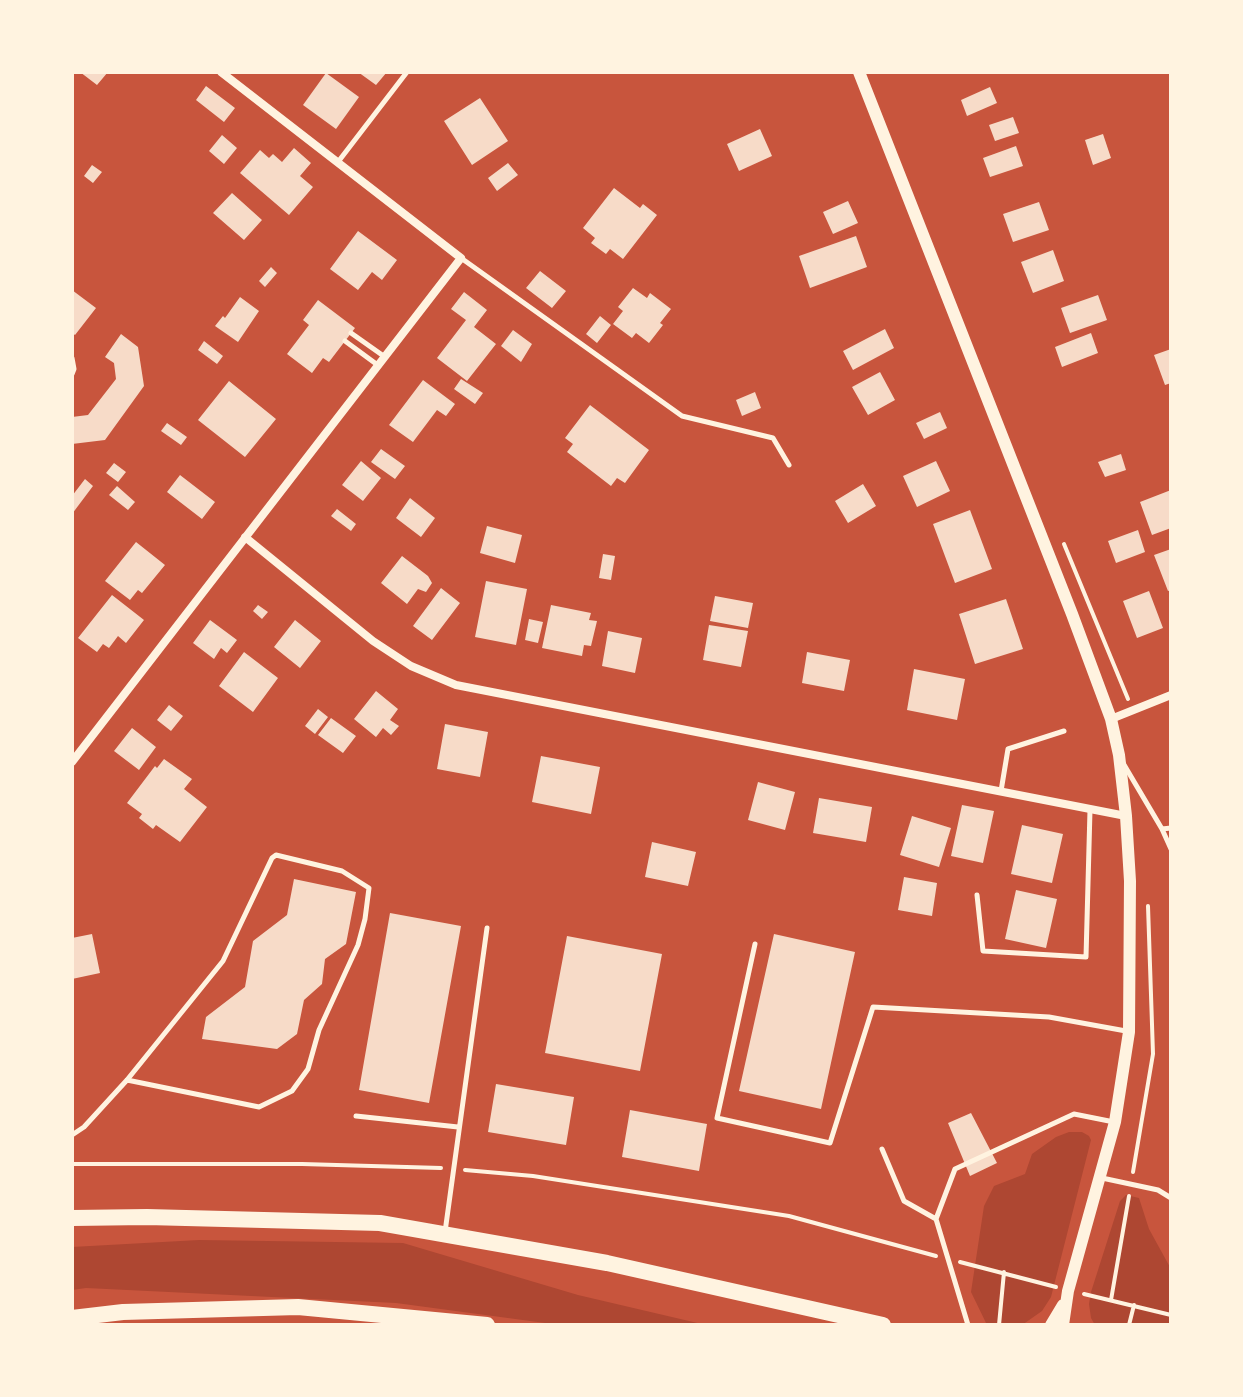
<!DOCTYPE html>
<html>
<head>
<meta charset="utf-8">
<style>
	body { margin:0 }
	#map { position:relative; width:1243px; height:1397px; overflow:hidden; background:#c8553d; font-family:Arial,sans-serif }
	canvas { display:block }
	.frame { position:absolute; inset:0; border:74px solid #fff3e0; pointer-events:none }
</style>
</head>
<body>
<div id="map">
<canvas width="1243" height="1397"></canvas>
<div class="frame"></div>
</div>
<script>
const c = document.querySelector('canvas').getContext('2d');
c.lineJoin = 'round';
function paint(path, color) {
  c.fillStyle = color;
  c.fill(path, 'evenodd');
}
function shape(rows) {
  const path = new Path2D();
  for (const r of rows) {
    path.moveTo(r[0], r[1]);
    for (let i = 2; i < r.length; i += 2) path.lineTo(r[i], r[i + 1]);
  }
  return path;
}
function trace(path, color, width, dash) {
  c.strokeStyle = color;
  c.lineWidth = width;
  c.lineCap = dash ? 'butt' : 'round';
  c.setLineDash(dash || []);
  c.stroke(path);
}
paint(shape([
	[1069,1132,1082,1132,1089,1136,1091,1140,1051,1297,1042,1311,1022,1325,987,1325,971,1292,984,1206,994,1186,1025,1174,1032,1154,1056,1137],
	[1126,1195,1139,1198,1149,1229,1171,1269,1171,1325,1095,1325,1091,1318,1089,1304,1091,1292,1120,1201],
	[199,1240,403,1243,578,1295,706,1325,560,1325,396,1303,86,1288,72,1290,72,1247]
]), '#ae4732');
paint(shape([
	[80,72,108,72,97,85],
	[358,72,387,72,376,85],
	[326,73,359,97,336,129,303,105],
	[206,86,235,108,224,122,196,100],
	[990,87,997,103,967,116,961,100],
	[480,98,508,141,472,165,444,121],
	[1013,117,1019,133,995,141,989,125],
	[760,129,772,156,739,171,727,144],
	[1103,134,1111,158,1093,165,1085,140],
	[222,135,237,148,224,164,209,151],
	[1016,146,1023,166,990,177,983,158],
	[294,148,311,163,300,176,313,187,289,215,240,173,260,150,269,158,273,154,282,162],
	[508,163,518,175,497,191,488,178],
	[92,165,102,172,93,183,84,176],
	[614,188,640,208,643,204,657,215,623,259,610,249,606,254,591,243,595,238,583,228],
	[232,193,262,220,244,240,213,213],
	[848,201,858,223,833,234,823,212],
	[1039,202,1049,230,1013,242,1003,214],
	[358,231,397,260,382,280,372,272,358,290,330,269],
	[856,236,867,267,810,288,799,256],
	[1053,250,1064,281,1033,293,1021,262],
	[271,267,277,273,265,287,259,281],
	[540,271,566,291,552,308,526,288],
	[633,288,647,298,650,293,671,309,660,323,663,325,649,343,636,333,632,338,613,324,623,311,618,307],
	[72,290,96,308,75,335,72,333],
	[464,292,487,310,474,327,496,344,467,381,437,358,466,320,451,309],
	[1098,295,1107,320,1070,333,1061,308],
	[240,297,259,311,238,342,215,326,223,316,225,318],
	[318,300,355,328,329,362,323,358,312,373,287,354,309,325,303,320],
	[600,316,611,325,597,343,586,334],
	[885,329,894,348,853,370,843,351],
	[513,330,532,344,521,362,501,346],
	[1091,333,1098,353,1062,367,1055,347],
	[121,334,138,347,144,386,105,440,72,444,72,417,88,415,116,379,114,363,105,357],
	[204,341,223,356,217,364,198,350],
	[1171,349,1171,383,1165,385,1154,355],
	[880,372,895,400,868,415,852,387],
	[461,379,483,393,475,404,454,389],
	[423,380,455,404,446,416,437,410,413,442,389,425],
	[229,381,276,419,245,457,198,420],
	[755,392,761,408,742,416,736,400],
	[590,405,649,450,625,483,617,478,611,486,567,452,573,444,565,438],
	[940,412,947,428,924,439,916,423],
	[167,423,187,437,181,445,161,431],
	[381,449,405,466,395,479,371,462],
	[1121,454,1126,470,1105,477,1098,462],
	[361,461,381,478,363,501,342,485],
	[936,461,950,491,917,507,903,476],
	[114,463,126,472,118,482,106,473],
	[180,475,215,502,202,519,167,492],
	[85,479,93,486,72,514,72,496],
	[863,484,876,506,848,523,835,501],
	[117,486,135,502,128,510,109,495],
	[1171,490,1171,528,1152,535,1140,502],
	[410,498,435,518,421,537,396,518],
	[337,509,356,524,351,531,331,516],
	[970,510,992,569,955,583,933,524],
	[487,526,522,535,515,563,480,553],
	[1138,530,1145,552,1116,563,1108,541],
	[136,542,165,565,142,593,138,590,130,600,105,581],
	[1171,549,1171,590,1168,591,1154,555],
	[603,554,615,556,611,580,599,578],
	[402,556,428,576,432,583,426,592,418,589,407,604,381,583],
	[486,581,527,589,516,645,475,637],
	[441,588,460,603,432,640,413,626],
	[1149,591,1163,628,1137,638,1123,601],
	[112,595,144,620,126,643,118,636,109,648,103,644,97,652,78,638],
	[715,596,753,603,748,628,710,621],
	[1006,599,1023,649,975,664,959,614],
	[258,605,268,612,262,619,253,611],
	[551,605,591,613,589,620,597,621,591,646,584,645,582,656,542,648],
	[529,619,543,622,538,643,525,640],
	[210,620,237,640,227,653,221,648,214,659,193,643],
	[295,620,321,641,300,668,274,647],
	[709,625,748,631,741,667,703,660],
	[608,631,642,638,635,673,602,666],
	[244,652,278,678,253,712,219,686],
	[807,652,850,660,844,691,802,683],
	[914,669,965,679,957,720,907,710],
	[376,691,398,709,390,720,399,726,391,735,383,728,376,737,354,719],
	[169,705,183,716,171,731,157,720],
	[318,709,328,717,315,734,305,726],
	[331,718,356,736,343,753,318,735],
	[445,724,488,732,480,777,437,769],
	[132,728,156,747,139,770,114,751],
	[541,756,600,767,591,814,532,802],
	[164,759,192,779,184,789,207,807,180,842,156,825,153,829,139,818,142,814,127,803,155,766,157,768],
	[758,782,795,792,785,830,748,820],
	[819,798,872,807,866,842,813,833],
	[962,805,994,811,983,863,951,856],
	[912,816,951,828,939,867,900,855],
	[1022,825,1063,834,1052,883,1011,874],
	[652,842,696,852,688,886,645,877],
	[904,877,937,883,932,916,898,910],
	[294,879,356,892,346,944,325,959,322,984,304,1000,297,1034,277,1049,202,1039,206,1017,245,987,253,941,287,915],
	[1016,890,1057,899,1046,948,1005,939],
	[390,913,461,926,429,1103,359,1090],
	[92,934,100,973,72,979,72,938],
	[774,934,855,952,821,1109,739,1091],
	[567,936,662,954,640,1071,545,1053],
	[496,1084,574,1097,566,1145,488,1132],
	[630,1110,707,1124,699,1171,622,1157],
	[971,1113,997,1163,970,1176,948,1123]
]), '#f7dbc8');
trace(shape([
	[1064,544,1128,699],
	[72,1164,302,1164,441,1168],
	[465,1170,533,1176,789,1216,936,1256],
	[1133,1172,1153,1054,1148,906],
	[960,1262,1056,1287],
	[1084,1294,1171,1315],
	[1111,1300,1129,1196],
	[999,1325,1004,1272],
	[1129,1325,1134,1305]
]), '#fff3e0', 4);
trace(shape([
	[338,162,407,72],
	[461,258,682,416,773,438,789,465],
	[351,333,385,357],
	[345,341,379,366],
	[72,358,74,369,72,374],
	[1123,763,1162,829,1171,849],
	[1001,791,1008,749,1064,731],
	[1162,829,1171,828],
	[977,895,983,951,1086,957,1090,810],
	[755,944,717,1118,830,1143,873,1007,1049,1017,1126,1031],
	[356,1116,458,1127],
	[72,1135,84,1127,127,1080,223,961,272,858,276,855,342,871,369,888,365,919,358,945,319,1030,308,1069,292,1091,259,1107,127,1080],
	[882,1149,904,1201,936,1219],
	[1102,1178,1158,1190,1171,1198],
	[445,1232,487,928],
	[968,1325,936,1219,955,1169,1074,1114,1114,1122]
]), '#fff3e0', 5);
trace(shape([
	[245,537,373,641,411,666,456,685,1126,816],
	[1111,719,1171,695],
	[72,762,461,258,221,72]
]), '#fff3e0', 8);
trace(shape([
	[859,72,1072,614,1111,719,1119,755,1126,816,1130,881,1129,1032,1115,1122,1068,1291,1063,1325],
	[1051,1325,1063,1305]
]), '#fff3e0', 12);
trace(shape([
	[72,1218,147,1217,380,1223,607,1263,883,1325],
	[72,1318,123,1312,298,1307,487,1325]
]), '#fff3e0', 16);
</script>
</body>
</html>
